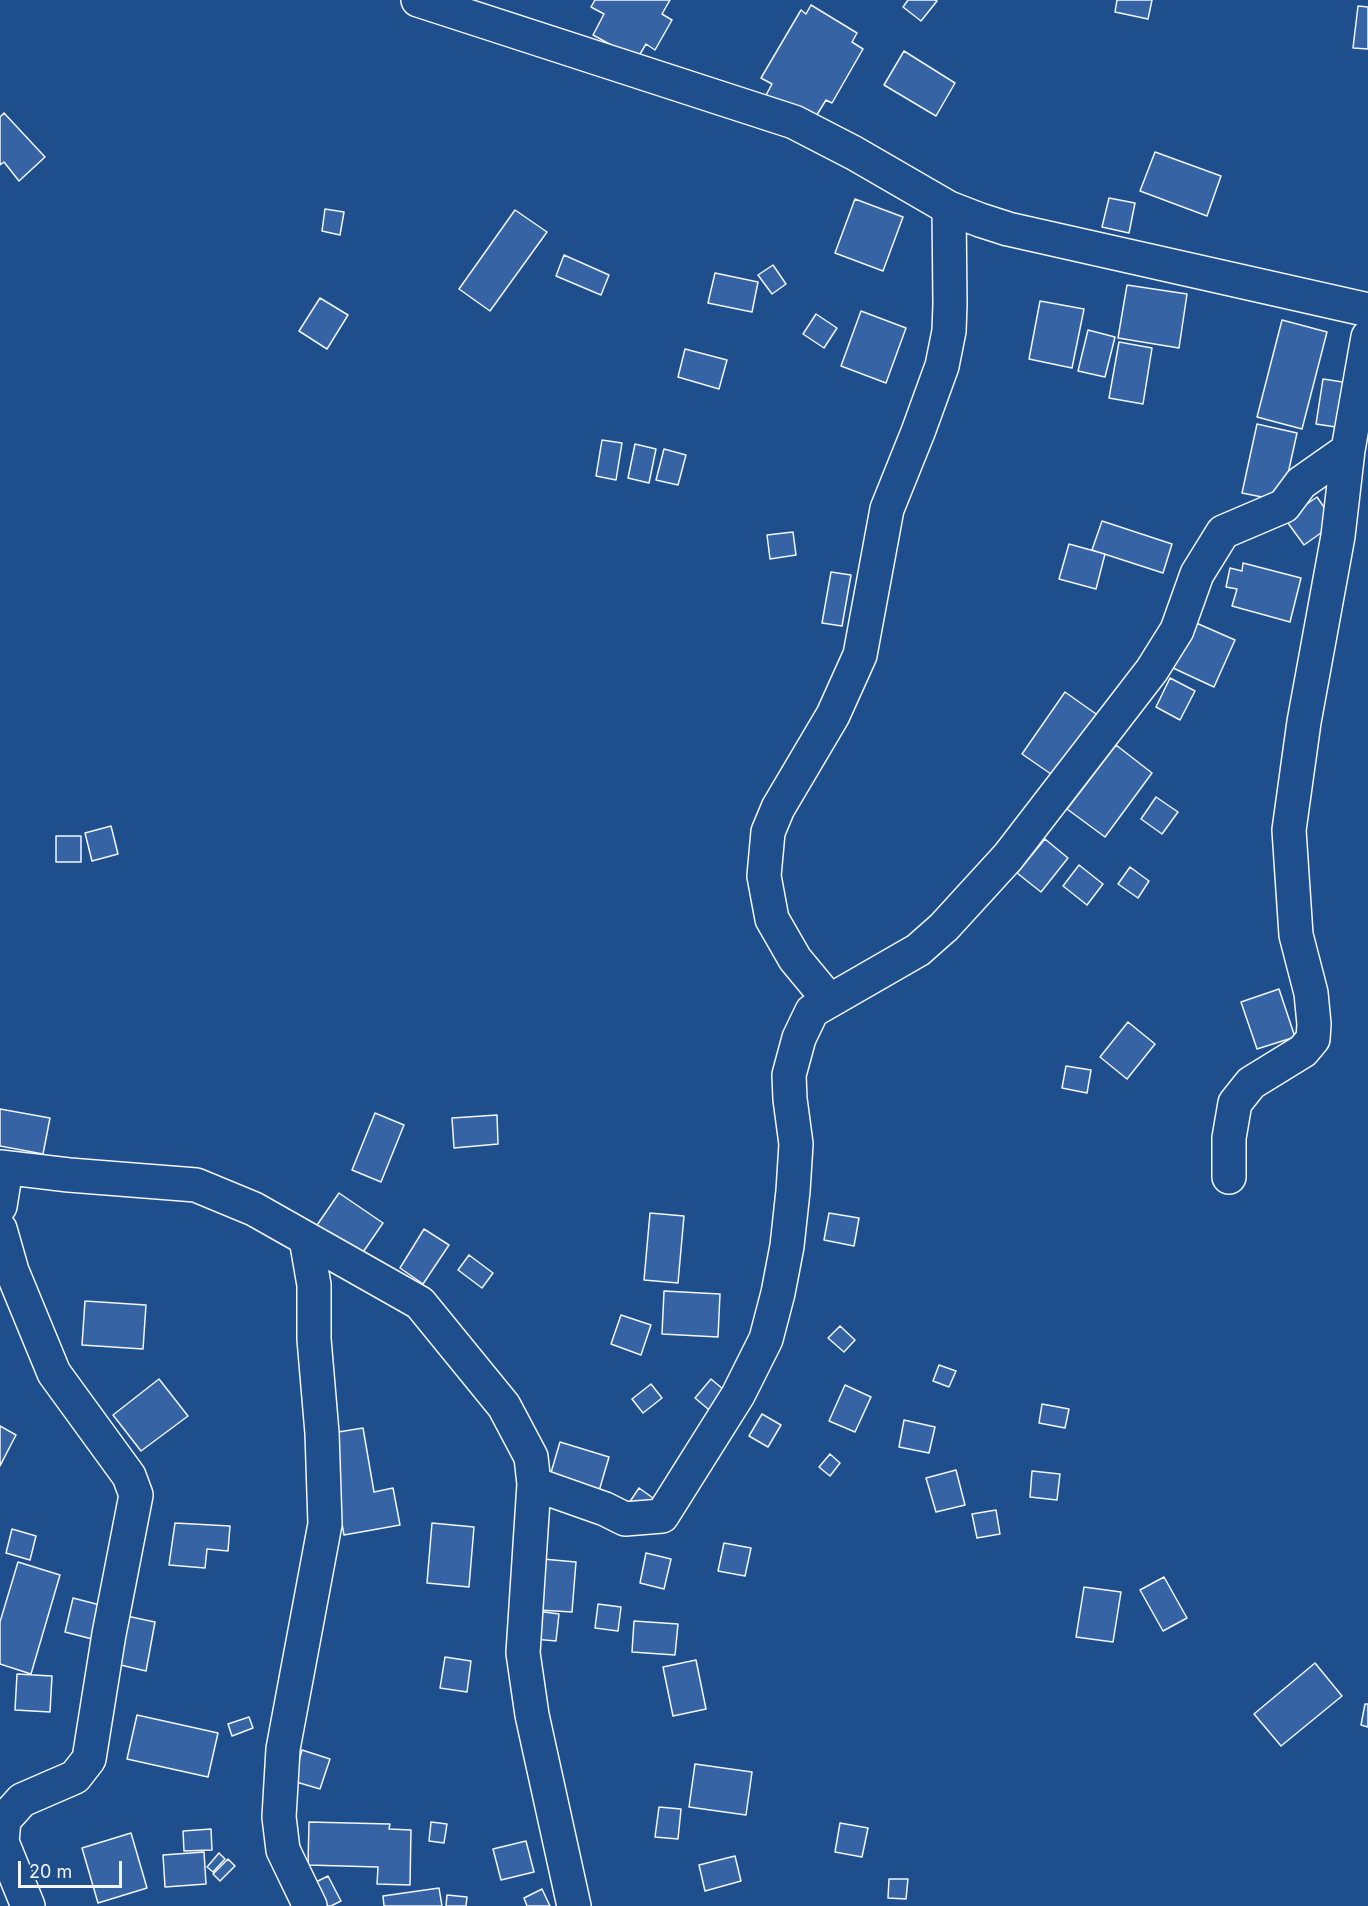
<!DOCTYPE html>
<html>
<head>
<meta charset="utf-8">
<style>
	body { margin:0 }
	#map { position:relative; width:1368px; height:1906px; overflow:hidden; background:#1f4e8c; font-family:Inter,sans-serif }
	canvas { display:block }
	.scale { position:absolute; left:18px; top:1861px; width:104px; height:27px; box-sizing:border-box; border:3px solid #f2f6ff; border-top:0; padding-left:8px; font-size:18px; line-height:21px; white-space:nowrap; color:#f2f6ff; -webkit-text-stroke:4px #1f4e8c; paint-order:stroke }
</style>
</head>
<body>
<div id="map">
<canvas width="1368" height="1906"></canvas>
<div class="scale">20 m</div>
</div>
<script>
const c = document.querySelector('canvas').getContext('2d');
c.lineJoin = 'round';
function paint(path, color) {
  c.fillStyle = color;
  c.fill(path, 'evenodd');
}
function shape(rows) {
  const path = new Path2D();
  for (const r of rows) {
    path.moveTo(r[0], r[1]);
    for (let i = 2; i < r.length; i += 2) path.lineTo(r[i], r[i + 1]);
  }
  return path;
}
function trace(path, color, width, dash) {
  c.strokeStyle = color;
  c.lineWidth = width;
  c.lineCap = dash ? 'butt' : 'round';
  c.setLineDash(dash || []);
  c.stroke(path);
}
const building = shape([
	[595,0,670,0,662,14,672,20,655,50,646,44,637,59,593,35,604,14,591,7,595,0],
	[908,0,935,0,937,1,921,21,903,7,908,0],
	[1117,0,1152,0,1148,19,1115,12,1117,0],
	[811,5,857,33,852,42,863,49,832,103,826,100,812,123,766,95,772,84,761,78,801,10,806,14,811,5],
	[1358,6,1368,7,1368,49,1353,48,1358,6],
	[904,51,955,83,936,116,884,85,904,51],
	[4,113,45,157,19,181,4,162,0,165,0,117,4,113],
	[1155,152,1221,176,1207,216,1140,191,1155,152],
	[1109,198,1135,203,1129,233,1102,227,1109,198],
	[855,199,903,217,883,271,835,253,855,199],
	[325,209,344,212,340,235,322,231,325,209],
	[515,210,547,232,490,311,459,289,515,210],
	[564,255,609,275,601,295,556,276,564,255],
	[773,265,786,284,772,294,758,275,773,265],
	[715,273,758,282,752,312,708,303,715,273],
	[1127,285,1187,294,1179,348,1118,338,1127,285],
	[320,298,348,315,327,349,299,331,320,298],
	[1040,301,1084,309,1072,368,1029,359,1040,301],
	[861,311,906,328,886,383,841,366,861,311],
	[816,314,837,328,824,348,803,334,816,314],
	[1282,320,1327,332,1302,429,1257,417,1282,320],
	[1088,330,1115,337,1105,377,1078,371,1088,330],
	[1119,342,1152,348,1143,404,1109,398,1119,342],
	[685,349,727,360,719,389,678,377,685,349],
	[1323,379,1356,384,1349,429,1316,424,1323,379],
	[1257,424,1297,433,1282,501,1242,493,1257,424],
	[602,440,622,443,616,480,596,476,602,440],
	[635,444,656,449,649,483,628,478,635,444],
	[664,449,686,455,678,485,656,480,664,449],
	[1317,497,1335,523,1304,545,1285,519,1317,497],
	[1102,521,1172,544,1163,573,1092,550,1102,521],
	[793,532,796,555,770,559,767,535,793,532],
	[1069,544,1105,554,1096,589,1059,579,1069,544],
	[1243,563,1301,578,1290,622,1232,606,1237,589,1226,587,1230,568,1242,571,1243,563],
	[831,572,851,575,842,626,822,623,831,572],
	[1194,622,1235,640,1214,687,1173,668,1194,622],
	[1170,678,1195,691,1180,720,1156,707,1170,678],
	[1065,692,1106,721,1064,783,1022,754,1065,692],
	[1116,745,1152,773,1105,837,1067,809,1116,745],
	[1156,797,1178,812,1162,834,1141,819,1156,797],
	[111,826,118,854,92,861,85,833,111,826],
	[56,836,81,836,81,862,56,862,56,836],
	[1045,839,1068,858,1041,892,1017,873,1045,839],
	[1079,865,1103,884,1087,905,1063,886,1079,865],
	[1130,867,1149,881,1138,898,1118,884,1130,867],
	[1279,989,1295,1037,1257,1049,1241,1002,1279,989],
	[1128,1022,1155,1044,1127,1079,1100,1057,1128,1022],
	[1066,1066,1091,1070,1087,1093,1062,1088,1066,1066],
	[0,1109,50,1118,43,1154,0,1146,0,1109],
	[375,1113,404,1125,381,1182,352,1170,375,1113],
	[497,1115,498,1144,454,1148,452,1118,497,1115],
	[339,1193,383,1223,359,1258,315,1228,339,1193],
	[650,1213,684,1216,678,1283,644,1280,650,1213],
	[829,1213,859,1218,854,1246,824,1240,829,1213],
	[424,1229,449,1245,423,1284,400,1268,424,1229],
	[469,1255,493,1273,482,1288,458,1270,469,1255],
	[664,1291,720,1294,718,1337,662,1334,664,1291],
	[85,1301,146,1305,143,1349,82,1345,85,1301],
	[621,1315,651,1325,641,1355,611,1344,621,1315],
	[840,1326,855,1340,844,1352,828,1338,840,1326],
	[939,1365,956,1371,949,1387,933,1381,939,1365],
	[159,1379,188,1416,141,1451,113,1415,159,1379],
	[711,1379,730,1395,714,1414,695,1398,711,1379],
	[651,1384,662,1398,643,1413,632,1399,651,1384],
	[845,1385,871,1397,855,1432,829,1421,845,1385],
	[1042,1404,1069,1409,1065,1428,1039,1423,1042,1404],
	[762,1414,781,1425,768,1447,749,1436,762,1414],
	[904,1420,935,1427,929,1453,899,1447,904,1420],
	[0,1426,16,1435,0,1466,0,1426],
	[363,1428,374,1492,393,1488,400,1525,344,1535,326,1434,363,1428],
	[560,1442,609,1457,599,1491,550,1476,560,1442],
	[830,1454,840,1463,830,1476,819,1467,830,1454],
	[956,1470,965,1505,936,1512,926,1478,956,1470],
	[1032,1471,1060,1474,1057,1500,1030,1497,1032,1471],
	[639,1488,653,1498,643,1513,629,1503,639,1488],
	[996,1510,1000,1534,977,1538,972,1514,996,1510],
	[175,1523,230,1526,228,1551,207,1549,205,1568,169,1565,175,1523],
	[432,1523,474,1527,469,1587,427,1583,432,1523],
	[12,1529,36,1536,30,1560,6,1553,12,1529],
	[724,1543,751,1548,745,1576,718,1571,724,1543],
	[646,1553,671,1559,664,1589,640,1583,646,1553],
	[543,1559,576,1562,572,1612,539,1610,543,1559],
	[18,1562,60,1575,31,1674,0,1664,0,1622,18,1562],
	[1164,1577,1187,1618,1163,1631,1140,1590,1164,1577],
	[1084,1587,1121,1592,1113,1642,1076,1637,1084,1587],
	[73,1598,100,1605,92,1639,65,1632,73,1598],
	[598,1604,621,1607,618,1631,595,1628,598,1604],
	[537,1611,559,1614,556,1641,534,1639,537,1611],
	[122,1615,155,1622,146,1671,112,1663,122,1615],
	[634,1621,678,1624,675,1655,632,1652,634,1621],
	[445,1657,471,1661,467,1692,440,1688,445,1657],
	[696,1660,706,1709,673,1716,663,1667,696,1660],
	[1315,1663,1342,1696,1281,1746,1254,1714,1315,1663],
	[17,1674,52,1676,50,1712,15,1710,17,1674],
	[1365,1704,1368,1704,1368,1727,1361,1725,1365,1704],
	[137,1715,218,1733,208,1777,127,1759,137,1715],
	[249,1717,253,1728,232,1736,228,1724,249,1717],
	[302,1750,330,1759,320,1789,293,1781,302,1750],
	[695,1764,752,1772,746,1815,689,1807,695,1764],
	[659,1807,681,1809,678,1839,655,1837,659,1807],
	[309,1822,390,1824,389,1829,411,1830,410,1885,377,1884,378,1867,308,1865,309,1822],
	[431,1822,447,1824,444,1843,429,1841,431,1822],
	[840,1823,868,1828,862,1857,835,1852,840,1823],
	[211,1829,212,1850,184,1851,183,1831,211,1829],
	[131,1833,147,1888,98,1903,82,1848,131,1833],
	[526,1841,534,1872,501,1880,493,1849,526,1841],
	[204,1852,206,1884,165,1887,163,1855,204,1852],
	[219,1853,225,1859,213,1872,207,1867,219,1853],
	[735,1856,741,1881,705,1891,699,1865,735,1856],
	[228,1859,235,1866,220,1881,213,1874,228,1859],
	[328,1876,341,1901,331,1906,320,1906,310,1885,328,1876],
	[889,1879,908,1879,906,1899,888,1898,889,1879],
	[439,1888,442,1906,384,1906,383,1896,439,1888],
	[542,1889,550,1906,527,1906,524,1898,542,1889],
	[447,1895,467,1897,466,1906,446,1906,447,1895]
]);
paint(building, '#3563a3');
trace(building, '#f2f6ff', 1.5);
const minor = shape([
	[418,0,794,122,854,153,949,208,980,220,1008,229,1368,310],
	[829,1000,795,959,772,919,764,876,768,832,778,808,833,715,860,655,887,509,918,432,942,366,949,331,950,304,949,208],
	[0,1167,69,1175,196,1185,254,1209,420,1303,504,1406,531,1457,534,1484,523,1653,532,1715,574,1906],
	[1229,1177,1229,1138,1235,1103,1251,1083,1303,1051,1313,1039,1314,1024,1311,993,1296,935,1289,830,1304,722,1338,536,1348,450,1368,337],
	[0,1206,6,1169],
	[0,1229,12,1271,54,1373,129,1476,136,1495,109,1634,89,1759,75,1777,22,1800,4,1820,2,1842,28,1906],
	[306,1239,314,1285,314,1339,322,1433,325,1524,283,1749,279,1817,283,1850,310,1906],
	[534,1484,605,1509,625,1519,662,1516,738,1395,766,1339,778,1293,787,1246,793,1191,796,1144,790,1099,789,1075,799,1038,812,1011,918,950,944,927,1008,857,1152,670,1177,630,1197,574,1223,532,1284,506,1301,483,1348,450]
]);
trace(minor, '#f2f6ff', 36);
trace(minor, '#1f4e8c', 33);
</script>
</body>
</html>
